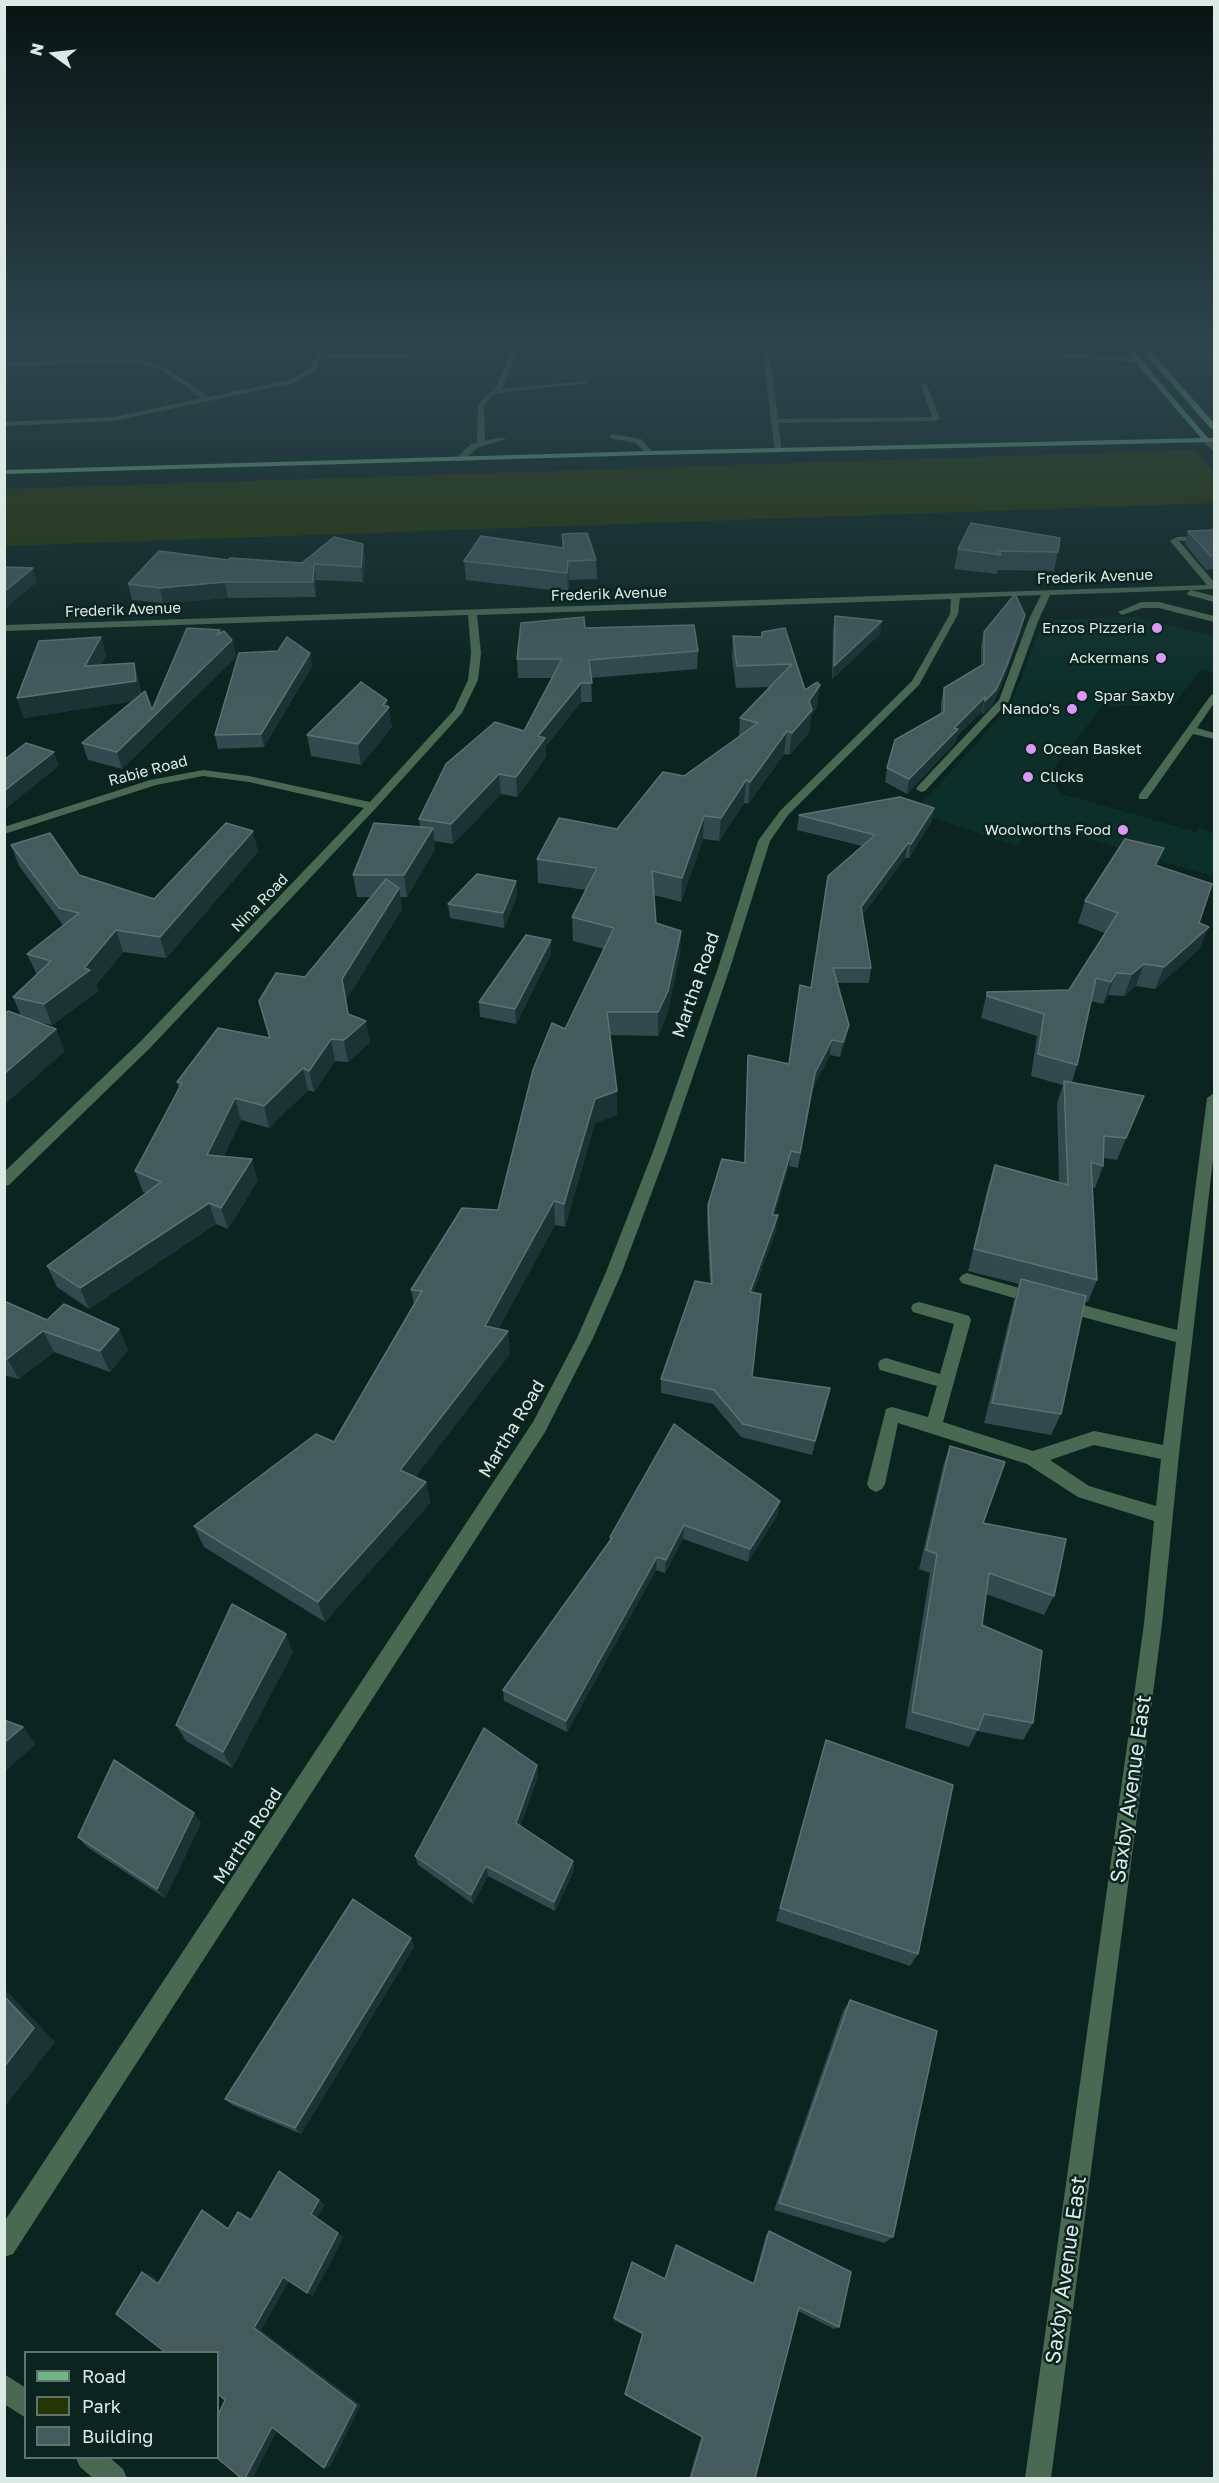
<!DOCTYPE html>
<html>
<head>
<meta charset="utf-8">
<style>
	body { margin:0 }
	#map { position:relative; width:1219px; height:2483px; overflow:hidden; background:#0c2420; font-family:"Golos Text",sans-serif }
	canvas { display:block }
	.frame { position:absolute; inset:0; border:6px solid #dceae6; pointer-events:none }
	.legend { position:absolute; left:24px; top:2351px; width:195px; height:108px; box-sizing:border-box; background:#0c2420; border:2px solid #5f736f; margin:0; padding:8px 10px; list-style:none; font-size:18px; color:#dceae6 }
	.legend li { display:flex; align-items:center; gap:12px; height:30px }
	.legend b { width:30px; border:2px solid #5f736f }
	.north { position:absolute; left:24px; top:24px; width:60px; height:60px; -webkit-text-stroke:4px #0c2420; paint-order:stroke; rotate:285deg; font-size:16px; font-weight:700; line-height:24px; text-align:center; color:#dceae6 }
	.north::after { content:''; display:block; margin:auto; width:21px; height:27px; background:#dceae6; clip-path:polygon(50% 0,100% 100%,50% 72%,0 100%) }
</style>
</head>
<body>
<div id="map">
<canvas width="1219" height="2483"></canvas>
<div class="frame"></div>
<ul class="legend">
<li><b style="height:8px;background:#71b586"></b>Road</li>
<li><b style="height:16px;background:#253504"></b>Park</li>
<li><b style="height:16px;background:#445a5d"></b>Building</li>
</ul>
<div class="north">N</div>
</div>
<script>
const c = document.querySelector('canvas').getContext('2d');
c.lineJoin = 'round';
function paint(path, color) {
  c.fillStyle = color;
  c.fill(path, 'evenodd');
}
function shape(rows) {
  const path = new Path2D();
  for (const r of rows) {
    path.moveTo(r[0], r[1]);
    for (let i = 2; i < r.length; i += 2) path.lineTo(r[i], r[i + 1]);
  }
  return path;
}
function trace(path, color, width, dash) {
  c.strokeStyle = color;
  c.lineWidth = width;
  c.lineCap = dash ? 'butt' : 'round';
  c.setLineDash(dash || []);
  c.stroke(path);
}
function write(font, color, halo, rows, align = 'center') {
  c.font = font + ' "Golos Text",sans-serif';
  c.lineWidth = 5;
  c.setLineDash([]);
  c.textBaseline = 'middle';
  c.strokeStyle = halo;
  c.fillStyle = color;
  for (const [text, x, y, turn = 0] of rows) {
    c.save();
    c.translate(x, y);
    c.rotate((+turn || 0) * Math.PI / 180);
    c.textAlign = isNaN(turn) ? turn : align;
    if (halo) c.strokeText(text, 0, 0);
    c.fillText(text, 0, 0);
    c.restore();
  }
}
paint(shape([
	[1133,617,1214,636,1214,672,1201,669,1175,703,1102,707,1048,776,1062,794,1196,832,1199,828,1214,833,1214,877,1035,822,1017,846,914,812,1010,706,1044,620]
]), '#0c2f2a');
paint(shape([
	[1194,450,1214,473,1214,503,5,546,5,489]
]), '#253504');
paint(shape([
	[318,345,324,345,322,353,414,355,417,357,414,359,320,357,315,371,294,383,114,421,4,426,4,422,114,417,202,398,161,369,144,365,133,363,4,366,4,362,133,359,145,361,165,367,209,397,292,379,310,369,318,345],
	[514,345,520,345,502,389,586,381,589,383,499,393,490,397,484,405,485,441,502,437,506,439,477,448,463,461,457,461,457,457,471,444,477,443,478,405,486,395,495,390,514,345],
	[762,345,768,345,778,419,932,417,921,385,924,383,927,385,940,419,936,421,778,423,782,451,775,453,762,345],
	[1197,345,1204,345,1214,357,1214,362,1197,345],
	[1063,354,1136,358,1139,360,1136,362,1061,357,1063,354],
	[612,434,641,439,654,453,647,455,636,443,609,438,612,434],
	[1204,439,1210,439,1214,445,1214,451,1204,443,1204,439],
	[1214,536,1214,540,1179,541,1214,582,1214,589,1191,590,1214,596,1214,602,1188,595,1187,593,1191,590,1050,595,1039,619,1009,701,925,791,921,792,916,789,917,787,999,700,1029,619,1041,595,960,598,958,614,919,685,788,815,770,841,730,968,668,1149,622,1272,593,1338,545,1432,13,2254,4,2257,4,2222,533,1422,577,1338,606,1272,654,1149,718,968,758,841,780,811,912,681,950,614,951,599,477,615,481,653,478,680,462,713,376,808,150,1048,9,1185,4,1186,4,1172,140,1042,364,808,249,782,203,776,156,785,4,834,4,827,150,780,203,770,249,776,370,802,454,710,468,680,471,653,468,615,4,631,4,625,1207,585,1170,541,1177,537,1214,536],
	[1141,602,1159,602,1214,616,1214,622,1159,608,1142,608,1122,615,1118,612,1141,602],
	[1214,694,1214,703,1197,728,1214,733,1214,739,1193,734,1147,799,1139,799,1139,795,1211,695,1214,694],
	[1214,1093,1214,1151,1179,1454,1162,1624,1051,2478,1025,2478,1144,1624,1154,1521,1078,1497,1027,1464,898,1423,885,1484,882,1489,876,1492,870,1489,867,1484,886,1409,892,1407,928,1417,937,1386,880,1370,878,1365,880,1360,886,1358,940,1374,954,1324,913,1312,911,1308,913,1304,919,1302,963,1314,969,1316,971,1320,943,1422,1033,1451,1094,1431,1163,1445,1176,1342,1064,1312,1058,1310,1056,1306,1058,1302,1064,1300,1177,1330,1207,1098,1214,1093],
	[1094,1445,1161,1459,1156,1506,1089,1486,1050,1460,1094,1445],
	[967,1273,1040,1294,1043,1298,1040,1302,1035,1304,962,1283,959,1279,962,1275,967,1273],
	[4,2374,26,2388,26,2418,4,2404,4,2374],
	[76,2458,110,2458,123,2469,127,2478,93,2478,80,2467,76,2458]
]), '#4a6953');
paint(shape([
	[1121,345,1128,345,1208,438,1214,438,1214,442,650,455,4,474,4,470,650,451,1201,438,1121,345],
	[1138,345,1145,345,1214,423,1214,429,1211,429,1138,345]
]), '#71b586');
paint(shape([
	[1215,530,1215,571,1213,569,1206,570,1185,544,1188,531],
	[562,534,596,560,597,579,569,580,568,592,466,580,464,561,562,547],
	[363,544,365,559,363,582,316,580,316,597,228,598,163,603,132,600,128,584,228,560,302,563],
	[958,549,1058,552,1054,571,998,570,997,574,954,569],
	[835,616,880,634,832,679,833,630],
	[585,628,698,651,697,669,591,678,592,702,581,702,546,746,546,757,517,797,501,794,453,844,434,841,435,849,407,897,400,897,402,909,346,1000,348,1014,370,1042,348,1062,335,1061,314,1092,308,1090,269,1128,241,1120,224,1156,258,1180,228,1229,216,1224,89,1309,57,1287,47,1266,146,1193,143,1192,135,1171,179,1089,177,1082,269,1038,259,1001,305,977,372,897,357,897,353,875,420,827,419,819,524,731,552,678,518,678,517,659],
	[785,628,805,690,817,707,811,716,809,733,789,755,784,754,748,804,744,803,719,841,703,839,681,902,654,895,656,923,681,931,680,954,667,1015,658,1036,610,1035,617,1115,595,1123,565,1227,555,1225,498,1329,510,1354,415,1477,426,1482,430,1503,325,1622,204,1547,194,1526,334,1442,414,1305,411,1290,498,1210,565,1029,604,949,573,941,572,917,586,890,538,883,537,859,617,829,684,776,739,737,740,718,770,687,736,688,732,658,733,636,761,637,762,632],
	[1022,629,1004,679,993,704,982,715,982,711,957,736,955,743,907,794,885,782,887,768,941,714,941,702,944,688,981,665,981,646,984,632],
	[220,630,221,633,232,640,236,657,122,769,88,760,82,743,132,701,24,718,17,698,101,637,106,656,101,665,134,663,139,682,141,694,152,710],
	[278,651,312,666,264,747,218,749,215,735],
	[388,706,392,727,361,765,311,756,307,735],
	[934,808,931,822,909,858,905,858,862,916,871,968,869,983,837,983,846,1040,840,1057,830,1055,813,1088,798,1168,789,1166,774,1215,776,1230,753,1293,752,1377,827,1402,812,1455,741,1437,713,1404,661,1393,661,1379,710,1284,707,1220,708,1205,744,1163,747,1070,748,1055,789,1064,811,988,862,846,797,830,799,815],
	[11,845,79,875,154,899,258,852,166,958,123,952,96,985,98,991,52,1025,39,1022,65,1051,21,1016,13,997,37,975,27,954,63,925,19,866],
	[1164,848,1157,866,1199,923,1200,948,1155,989,1136,986,1124,996,1108,995,1103,1004,1091,1001,1077,1065,1072,1082,1144,1096,1117,1160,1103,1158,1103,1166,1095,1188,1092,1187,1097,1280,1088,1302,1085,1301,1061,1414,1051,1435,984,1423,1014,1300,1019,1284,968,1271,988,1187,995,1165,1059,1182,1057,1103,1063,1085,1031,1076,1037,1036,981,1018,987,992,1069,990,1105,933,1078,923,1085,901],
	[516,881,517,896,504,928,450,918,448,904],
	[551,940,551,954,516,1024,480,1017,479,1002],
	[4,1301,47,1320,119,1329,128,1350,110,1372,54,1352,19,1379,4,1375],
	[674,1424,778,1514,748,1562,683,1539,665,1573,656,1570,567,1732,504,1701,503,1690,610,1542,610,1537],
	[950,1446,983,1523,1054,1596,1044,1615,986,1594,982,1625,1033,1723,1023,1740,977,1731,969,1747,905,1728,930,1573,919,1569,943,1466],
	[293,1652,232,1768,186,1741,176,1725],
	[826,1740,918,1954,910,1966,776,1921],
	[537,1765,538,1776,520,1826,573,1861,574,1871,555,1911,488,1876,473,1904,418,1865,415,1856],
	[201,1823,165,1898,87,1847,78,1837],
	[411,1938,414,1947,301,2134,232,2105,225,2099],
	[850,2000,893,2237,884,2243,774,2210,843,2011],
	[769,2231,839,2327,834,2329,798,2311,755,2478,689,2478,701,2437,625,2395,643,2335,614,2320,614,2318,665,2279,753,2283,766,2235]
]), '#32494d');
paint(shape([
	[363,544,365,559,363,582,361,567],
	[568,561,569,580,568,592,567,573],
	[314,564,316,580,316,597,313,582],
	[33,568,37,582,5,609,4,592],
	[225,582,228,598,163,603,160,588],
	[1025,615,1022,629,1004,679,993,704,982,715,985,701],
	[882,621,880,634,832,679,834,666],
	[220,630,224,646,232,640,236,657,122,769,117,752,217,635],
	[101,637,106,656,91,685,85,666],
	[310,653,312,666,264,747,261,734],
	[134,663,139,682,141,700,24,718,17,698],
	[581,683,581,702,546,746,546,757,517,797,516,777,538,736],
	[820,685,817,707,811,716,809,733,789,755,792,733,809,701],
	[985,697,982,711,957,736,955,743,907,794,909,779,954,728],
	[387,700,392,727,361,765,358,744],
	[787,731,784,754,748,804,750,782],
	[54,752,59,766,4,810,4,791],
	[499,774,501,794,453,844,451,824],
	[746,780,744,803,719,841,721,818],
	[934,808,931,822,909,858,911,844],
	[704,816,703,839,681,902,682,878],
	[433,828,435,849,407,897,404,875],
	[253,831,258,852,166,958,160,937],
	[908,843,905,858,858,922,861,907],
	[1164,848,1156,869,1155,865],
	[516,881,517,896,504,928,503,913],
	[399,888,402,909,346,1000,352,1033,366,1021,370,1042,348,1062,344,1040,342,979],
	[1209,927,1200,948,1155,989,1164,967],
	[116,930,123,952,96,985,98,991,52,1025,44,1004,84,968],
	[681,931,680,954,667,1015,658,1036,658,1012],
	[551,940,551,954,516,1024,515,1009],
	[1144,964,1136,986,1124,996,1132,974],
	[1116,973,1108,995,1103,1004,1111,982],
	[849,1025,846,1040,840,1057,843,1042],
	[56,1029,65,1051,4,1105,4,1074],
	[331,1039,335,1061,314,1092,309,1071],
	[832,1040,830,1055,813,1088,798,1168,815,1073],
	[303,1068,308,1090,269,1128,264,1106],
	[617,1091,617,1115,595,1123,565,1227,564,1204,595,1099],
	[235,1098,241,1120,214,1176,207,1155],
	[791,1151,789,1166,770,1229,772,1215],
	[252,1159,258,1180,228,1229,221,1208],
	[554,1201,555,1225,488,1348,485,1326],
	[209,1203,216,1224,89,1309,80,1288],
	[778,1215,776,1230,748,1306,750,1292],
	[119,1329,128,1350,110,1372,100,1351],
	[43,1331,54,1352,19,1379,7,1359],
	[508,1331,510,1354,404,1492,400,1470],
	[830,1388,827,1402,812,1455,815,1441],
	[426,1482,430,1503,325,1622,318,1602],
	[780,1501,778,1514,748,1562,750,1549],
	[684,1525,683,1539,665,1573,666,1560],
	[657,1557,656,1570,567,1732,566,1721],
	[286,1634,293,1652,232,1768,223,1752],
	[23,1727,36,1744,4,1772,4,1743],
	[537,1765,538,1776,518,1833,516,1823],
	[194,1813,201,1823,165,1898,157,1889],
	[573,1861,574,1871,555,1911,554,1902],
	[486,1866,488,1876,473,1904,471,1895],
	[411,1938,414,1947,301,2134,295,2128],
	[4,1988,55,2042,4,2108],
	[319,2200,325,2205,317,2218,311,2214],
	[202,2210,210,2214,235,2232,228,2229],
	[338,2233,344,2237,313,2296,307,2293],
	[142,2272,151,2275,167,2287,158,2284],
	[283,2277,290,2280,261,2330,361,2405,330,2467,324,2468,254,2328],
	[272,2427,279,2427,253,2478,245,2478]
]), '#1b3334');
const building = shape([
	[971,523,1060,538,1058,552,999,551,1001,555,958,549,971,523],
	[1215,530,1215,556,1211,556,1188,531,1215,530],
	[587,533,596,560,568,561,567,573,464,561,481,536,564,548,562,534,587,533],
	[334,537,363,544,361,567,314,564,313,582,225,582,160,588,128,584,159,551,228,560,230,558,302,563,334,537],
	[4,567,33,568,4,592,4,567],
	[1015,594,1025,615,1007,665,996,690,985,701,985,697,954,728,958,729,909,779,887,768,895,740,944,712,944,688,984,664,984,632,1015,594],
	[835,616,882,621,834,666,835,616],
	[584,617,585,628,694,625,698,651,589,660,592,683,581,683,538,736,545,738,516,777,499,774,451,824,419,819,446,764,495,722,524,731,562,659,517,659,521,623,584,617],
	[187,628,220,630,217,635,224,631,232,640,117,752,82,743,145,691,152,710,187,628],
	[785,628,805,690,817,682,820,685,809,701,812,710,792,733,787,731,750,782,746,780,721,818,704,816,682,878,652,871,656,923,681,931,668,991,658,1012,607,1012,617,1091,595,1099,564,1204,554,1201,485,1326,508,1331,400,1470,426,1482,318,1602,194,1526,316,1434,334,1442,422,1291,411,1290,462,1208,498,1210,533,1070,552,1023,565,1029,614,928,572,917,597,868,537,859,559,818,617,829,663,772,684,776,758,723,740,718,792,664,737,666,733,636,762,637,762,632,785,628],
	[101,637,85,666,134,663,136,681,17,698,39,641,101,637],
	[287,637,310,653,261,734,215,735,239,653,278,651,287,637],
	[361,682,387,700,383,705,389,707,358,744,307,735,361,682],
	[26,743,54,752,4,791,4,760,26,743],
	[900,797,934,808,911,844,908,843,861,907,871,968,833,968,849,1025,843,1042,832,1040,815,1073,800,1153,791,1151,772,1215,778,1215,750,1292,761,1294,752,1377,830,1388,815,1441,743,1424,714,1390,661,1379,695,1281,712,1284,708,1205,722,1159,745,1163,748,1055,789,1064,800,985,811,988,828,876,875,835,799,815,900,797],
	[226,823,253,831,160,937,116,930,84,968,90,970,44,1004,13,997,51,961,27,954,79,913,59,908,11,845,50,833,79,875,154,899,226,823],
	[374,823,433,828,404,875,353,875,374,823],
	[1125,839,1164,848,1155,865,1212,884,1199,923,1209,927,1164,967,1144,964,1132,974,1116,973,1111,982,1096,978,1077,1065,1038,1054,1044,1014,987,996,987,992,1069,990,1118,913,1085,901,1125,839],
	[477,874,516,881,503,913,448,904,477,874],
	[386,879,399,888,342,979,348,1014,366,1021,344,1040,331,1039,309,1071,303,1068,264,1106,235,1098,207,1155,252,1159,221,1208,209,1203,80,1288,47,1266,161,1182,135,1171,182,1083,177,1082,218,1028,270,1038,259,1001,276,973,305,977,386,879],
	[526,935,551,940,515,1009,479,1002,526,935],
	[8,1011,56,1029,4,1074,4,1014,8,1011],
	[1064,1081,1144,1096,1126,1138,1104,1136,1103,1166,1091,1162,1097,1280,974,1249,995,1165,1068,1185,1064,1081],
	[1021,1279,1086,1296,1061,1414,992,1403,1021,1279],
	[4,1301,47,1320,64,1304,119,1329,100,1351,43,1331,7,1359,4,1358,4,1301],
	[674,1424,780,1501,750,1549,684,1525,666,1560,657,1557,566,1721,503,1690,612,1538,610,1537,674,1424],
	[950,1446,1005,1462,983,1523,1066,1539,1054,1596,989,1573,982,1625,1042,1651,1033,1723,984,1714,978,1730,912,1712,937,1554,926,1550,950,1446],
	[232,1604,286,1634,223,1752,176,1725,232,1604],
	[4,1720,23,1727,4,1743,4,1720],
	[484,1728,537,1765,516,1823,573,1861,554,1902,486,1866,471,1895,415,1856,484,1728],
	[826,1740,953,1785,918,1954,780,1908,826,1740],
	[114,1760,194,1813,157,1889,78,1837,114,1760],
	[353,1899,411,1938,295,2128,225,2099,353,1899],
	[4,1996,34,2028,4,2067,4,1996],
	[850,2000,937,2031,893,2237,779,2203,850,2000],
	[279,2171,319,2200,311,2214,338,2233,307,2293,283,2277,254,2328,356,2405,324,2468,272,2427,245,2478,241,2478,216,2457,218,2457,218,2415,225,2400,218,2394,218,2352,165,2352,116,2314,142,2272,158,2284,202,2210,228,2229,238,2212,251,2220,279,2171],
	[769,2231,851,2272,839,2327,799,2307,755,2478,691,2478,703,2437,625,2394,643,2333,614,2318,632,2262,665,2279,676,2245,754,2284,769,2231]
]);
paint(building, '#445a5d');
trace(building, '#5c7172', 1.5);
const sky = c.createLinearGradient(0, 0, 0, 693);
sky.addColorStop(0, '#071412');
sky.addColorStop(0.5, '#2e454e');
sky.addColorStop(1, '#2e454e00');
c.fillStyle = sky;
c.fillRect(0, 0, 1219, 693);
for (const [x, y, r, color] of [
	[1157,628,6,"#dc99f4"],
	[1161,658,6,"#dc99f4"],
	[1082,696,6,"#dc99f4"],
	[1072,709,6,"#dc99f4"],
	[1031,749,6,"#dc99f4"],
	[1028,777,6,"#dc99f4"],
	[1123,830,6,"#dc99f4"]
]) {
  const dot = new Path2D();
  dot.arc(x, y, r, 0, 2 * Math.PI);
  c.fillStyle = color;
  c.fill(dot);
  trace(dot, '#0c2420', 2);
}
write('15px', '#dceae6', '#0c2420', [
	["Frederik Avenue",1095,577,-2],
	["Frederik Avenue",609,594,-2],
	["Frederik Avenue",123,610,-2],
	["Rabie Road",148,771,-15],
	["Nina Road",260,903,-46]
]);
write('15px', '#dceae6', '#0c2420', [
	["Enzos Pizzeria",1145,628],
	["Ackermans",1149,658],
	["Spar Saxby",1094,696,"left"],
	["Nando's",1060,709],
	["Ocean Basket",1043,749,"left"],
	["Clicks",1040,777,"left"],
	["Woolworths Food",1111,830]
], 'right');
write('18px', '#dceae6', '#0c2420', [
	["Martha Road",696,985,-71],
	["Martha Road",512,1429,-59],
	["Martha Road",248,1836,-57]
]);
write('21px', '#dceae6', '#0c2420', [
	["Saxby Avenue East",1131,1789,-82],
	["Saxby Avenue East",1066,2270,-82]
]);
</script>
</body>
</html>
